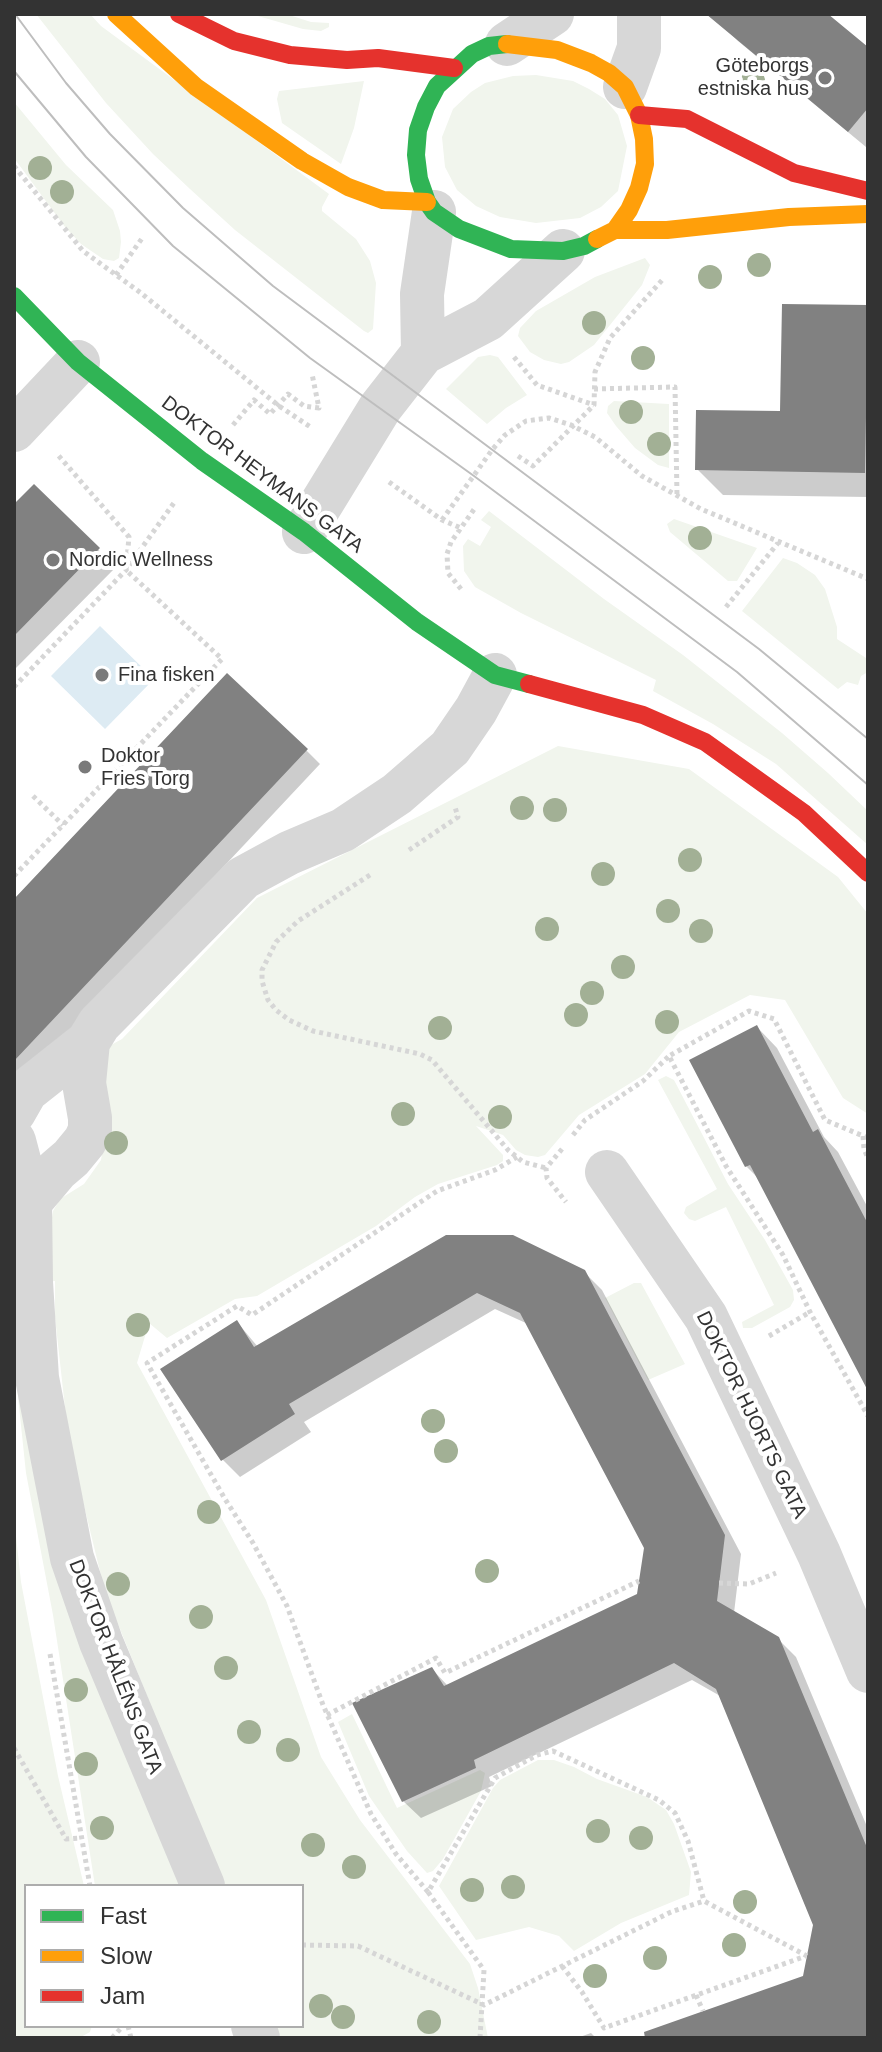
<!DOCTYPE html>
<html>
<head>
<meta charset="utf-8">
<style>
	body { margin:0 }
	#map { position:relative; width:882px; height:2052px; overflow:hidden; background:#fff; font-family:Helvetica,sans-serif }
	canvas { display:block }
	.frame { position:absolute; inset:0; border:16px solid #333; pointer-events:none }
	.legend { position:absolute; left:24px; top:1884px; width:280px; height:144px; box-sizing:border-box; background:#fff; border:2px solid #adadad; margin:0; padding:10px 14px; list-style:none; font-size:24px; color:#333 }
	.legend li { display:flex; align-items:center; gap:16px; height:40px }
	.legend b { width:40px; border:2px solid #adadad }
</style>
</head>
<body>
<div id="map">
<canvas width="882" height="2052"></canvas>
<div class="frame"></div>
<ul class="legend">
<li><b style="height:10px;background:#30b455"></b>Fast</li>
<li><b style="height:10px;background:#ff9f0a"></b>Slow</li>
<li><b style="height:10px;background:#e5322d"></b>Jam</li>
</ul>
</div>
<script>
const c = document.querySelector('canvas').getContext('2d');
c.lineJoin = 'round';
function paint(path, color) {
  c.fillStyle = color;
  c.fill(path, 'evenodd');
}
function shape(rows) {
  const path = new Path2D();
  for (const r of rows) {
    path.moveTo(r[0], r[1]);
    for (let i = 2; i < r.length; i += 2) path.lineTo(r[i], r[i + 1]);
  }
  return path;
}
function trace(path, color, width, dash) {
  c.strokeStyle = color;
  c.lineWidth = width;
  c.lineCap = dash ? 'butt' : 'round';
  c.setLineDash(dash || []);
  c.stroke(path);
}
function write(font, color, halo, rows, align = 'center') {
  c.font = font + ' Helvetica,sans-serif';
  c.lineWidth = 8;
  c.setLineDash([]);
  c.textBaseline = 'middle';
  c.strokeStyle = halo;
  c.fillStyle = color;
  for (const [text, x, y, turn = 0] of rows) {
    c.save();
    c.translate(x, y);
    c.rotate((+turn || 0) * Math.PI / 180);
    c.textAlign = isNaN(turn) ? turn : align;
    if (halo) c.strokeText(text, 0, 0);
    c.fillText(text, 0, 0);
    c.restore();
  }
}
paint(shape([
	[36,14,90,14,101,26,329,194,322,207,322,211,356,239,370,261,376,283,373,329,368,333,364,331,235,230,190,189,153,154,106,103],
	[251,14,286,14,311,22,329,23,329,27,321,31,303,29],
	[536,75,573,81,589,89,605,99,618,115,627,146,618,191,601,207,580,218,536,223,500,217,476,206,457,190,445,167,442,137,453,109,471,92,485,83,513,76],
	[364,81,354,128,341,164,282,123,277,99,279,91],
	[14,102,66,165,113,210,120,231,121,242,119,258,114,261,103,259,81,244,65,227,14,158],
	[645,258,650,265,642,285,594,345,569,362,561,364,544,360,530,352,518,336,520,328,536,311,595,277],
	[490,355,498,357,527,395,506,408,487,424,446,389,478,357],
	[614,401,669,404,669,468,658,465,635,448,616,426,607,413,608,406],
	[489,511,604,599,683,655,782,733,828,773,868,811,868,845,776,764,713,724,653,691,656,680,521,613,475,587,464,571,463,546,468,539,480,546,491,527,481,520],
	[674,519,757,548,737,581,728,581,670,532,667,524],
	[783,558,797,563,815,575,825,589,837,627,837,639,866,658,868,672,861,676,858,685,847,682,838,689,742,611],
	[558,746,689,769,838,877,868,914,868,1114,843,1098,785,1000,750,995,679,1032,645,1074,579,1115,545,1155,538,1157,525,1155,516,1150,503,1135,476,1126,503,1155,503,1161,497,1165,438,1184,415,1197,376,1226,257,1296,235,1299,167,1338,149,1323,137,1363,266,1600,321,1757,360,1820,470,1964,478,1988,488,2038,281,2038,276,2026,302,2026,302,1886,224,1886,105,1592,69,1444,55,1317,55,1281,46,1282,47,1247,53,1211,60,1199,84,1184,101,1160,106,1127,106,1054,111,1045,122,1039,257,898],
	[666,1076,674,1080,728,1184,765,1240,793,1290,794,1300,790,1307,752,1328,743,1328,742,1322,774,1305,726,1207,695,1221,689,1219,684,1213,686,1207,717,1189,658,1080],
	[634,1283,641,1283,685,1364,648,1380,605,1298],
	[14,1359,181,1886,95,1886,53,1615,26,1473],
	[14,1518,21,1582,58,1776,84,1886,26,1886,26,2026,92,2026,90,2032,79,2038,14,2038],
	[352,1714,397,1808,480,1770,485,1773,481,1791,443,1859,433,1871,427,1873,407,1851,369,1796,338,1722],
	[538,1760,554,1760,574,1767,597,1779,647,1797,666,1810,674,1824,691,1872,689,1895,621,1923,574,1951,559,1936,529,1927,476,1940,439,1886,493,1788,500,1780]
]), '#f1f5ed');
paint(shape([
	[100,626,154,679,105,729,51,676]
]), '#ddebf3');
paint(shape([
	[729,14,825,14,868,50,866,147,738,41,721,24],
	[784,306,868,307,868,497,723,495,697,469,782,413],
	[34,487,116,567,14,670,14,507],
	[306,750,320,764,14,1090,14,902],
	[757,1027,777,1048,824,1137,838,1152,868,1208,868,1386,760,1180,746,1166],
	[446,1237,584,1272,602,1290,741,1554,734,1613,778,1639,796,1657,868,1829,868,2038,639,2038,804,1977,815,1925,722,1697,692,1680,489,1777,492,1786,421,1818,403,1801,432,1669,448,1686,639,1595,646,1548,528,1324,495,1309,304,1422,311,1432,240,1477,223,1460,163,1369,237,1322,258,1347],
	[591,2033,596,2038,577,2038]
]), '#0003');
paint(shape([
	[706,14,828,14,868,47,868,108,848,132],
	[782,304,868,305,865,473,695,470,696,410,780,411],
	[34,484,100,548,14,636,14,504],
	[227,673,308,749,14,1061,14,899],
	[757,1025,813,1132,818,1129,868,1224,868,1391,750,1165,745,1167,689,1060],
	[446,1235,513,1235,585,1270,725,1535,717,1601,779,1637,868,1850,868,2038,645,2038,644,2032,803,1976,813,1925,716,1689,674,1663,474,1760,476,1768,402,1802,352,1703,432,1667,444,1686,637,1594,644,1548,520,1313,477,1293,289,1404,295,1414,221,1461,160,1369,237,1320,254,1347]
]), '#818181');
trace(shape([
	[14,166,83,251,141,293,279,406,312,428],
	[116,275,143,237],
	[514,357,537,385,594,405],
	[594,389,675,387,677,495],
	[233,425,254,400,270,414,288,394,304,406,319,408,312,374],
	[518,456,533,466,594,405,595,372,610,338,664,278],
	[389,482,442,520,461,528],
	[442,520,492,450,505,435,526,421,549,418,571,425,595,437,642,476,701,509,868,579],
	[461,589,448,573,447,554,451,542,475,508],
	[726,607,778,543],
	[14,687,126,570,176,500],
	[33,796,63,825],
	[409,850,458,817,455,807],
	[370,875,298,921,276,942,262,970,262,981,268,1000,276,1010,289,1020,313,1031,420,1054,432,1060,508,1150,523,1162,546,1168],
	[14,876,222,659,126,570,129,537,58,455],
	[573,1135,585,1120,643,1081,669,1056],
	[863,1136,864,1149,868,1158],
	[868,1138,825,1120,774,1019,749,1011,669,1056,726,1166,783,1255,810,1312,868,1416],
	[562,1149,546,1168,547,1178,566,1202],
	[769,1336,810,1312],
	[719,1583,749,1584,776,1573],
	[50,1654,90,1886],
	[327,1715,436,1658,445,1673,639,1581],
	[14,1748,66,1839,80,1838],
	[428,1892,396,1854,371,1814,323,1705,287,1606,253,1543,225,1499,147,1363,237,1306,252,1315,437,1191,495,1170,517,1157],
	[302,1945,358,1946,484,2005,671,1912,704,1901,807,1956],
	[562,1966,582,1992,604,2028,806,1956],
	[696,1995,703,2011],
	[128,2026,131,2038],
	[112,2038,123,2026],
	[480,2038,484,1970,428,1892,495,1778,537,1755,553,1751,659,1800,675,1813,688,1841,704,1901]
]), '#d6d6d6', 5, [4, 4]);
trace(shape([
	[507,44,552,14],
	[625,87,639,48,639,14],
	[423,353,422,294,434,212],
	[14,430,78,362],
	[304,532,380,408,423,353,488,319,563,251],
	[14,1112,26,1091,88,1042,99,1024,243,878,289,853,343,830,397,794,450,748,476,710,495,675],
	[14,1141,30,1202,31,1282,37,1378,72,1558,101,1642,203,1886],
	[607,1172,706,1317,819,1554,868,1671],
	[30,1202,57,1170,71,1158,85,1141,90,1130,90,1118,84,1083,88,1042],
	[253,2026,258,2038]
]), '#d7d7d7', 44);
trace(shape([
	[507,44,489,46,472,54,437,86,426,107,418,130,416,155,419,179,427,202,434,212,459,229,511,249,563,251,584,246,597,239],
	[14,296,78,362,202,461,304,532,417,622,495,675,529,684]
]), '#30b455', 18);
trace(shape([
	[116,14,196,87,302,161,348,187,383,200,427,202],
	[507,44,557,50,591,63,609,73,625,87,639,115,644,139,645,164,639,188,629,210,615,230,597,239],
	[615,230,667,230,789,217,868,214]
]), '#ff9f0a', 18);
trace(shape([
	[179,14,234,41,290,55,347,60,378,58,454,68],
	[639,115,687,119,794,173,868,191],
	[529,684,643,715,705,742,804,813,868,873]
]), '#e5322d', 18);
trace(shape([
	[15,14,66,83,110,134,183,208,273,286,759,649,868,739],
	[14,71,86,157,173,246,310,358,474,476,737,672,868,785]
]), '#bebebe', 2);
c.fillStyle = '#a2b095';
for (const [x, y] of [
	[753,81],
	[40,168],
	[62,192],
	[759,265],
	[710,277],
	[594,323],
	[643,358],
	[631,412],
	[659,444],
	[700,538],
	[522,808],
	[555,810],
	[690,860],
	[603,874],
	[668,911],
	[547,929],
	[701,931],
	[623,967],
	[592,993],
	[576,1015],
	[667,1022],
	[440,1028],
	[403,1114],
	[500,1117],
	[116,1143],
	[138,1325],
	[433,1421],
	[446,1451],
	[209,1512],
	[487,1571],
	[118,1584],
	[201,1617],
	[226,1668],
	[76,1690],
	[249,1732],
	[288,1750],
	[86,1764],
	[102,1828],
	[598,1831],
	[641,1838],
	[313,1845],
	[354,1867],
	[513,1887],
	[472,1890],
	[745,1902],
	[734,1945],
	[655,1958],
	[595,1976],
	[321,2006],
	[343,2017],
	[429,2022]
]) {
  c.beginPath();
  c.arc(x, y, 12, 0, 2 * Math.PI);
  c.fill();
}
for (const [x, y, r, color] of [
	[825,78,8,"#7a7a7a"],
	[53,560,8,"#7a7a7a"],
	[102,675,8,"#7a7a7a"],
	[85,767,8,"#7a7a7a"]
]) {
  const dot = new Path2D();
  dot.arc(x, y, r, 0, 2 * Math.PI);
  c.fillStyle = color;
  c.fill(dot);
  trace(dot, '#fff', 3);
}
write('20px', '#333', '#fff', [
	["Göteborgs",809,66,"right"],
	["estniska hus",809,89,"right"],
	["Nordic Wellness",69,560],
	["Fina fisken",118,675],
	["Doktor",101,756],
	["Fries Torg",101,779]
], 'left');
write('20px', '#333', '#fff', [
	["DOKTOR HEYMANS GATA",262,475,37],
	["DOKTOR HJORTS GATA",751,1415,64],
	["DOKTOR HÅLÉNS GATA",115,1667,69]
]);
</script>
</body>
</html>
